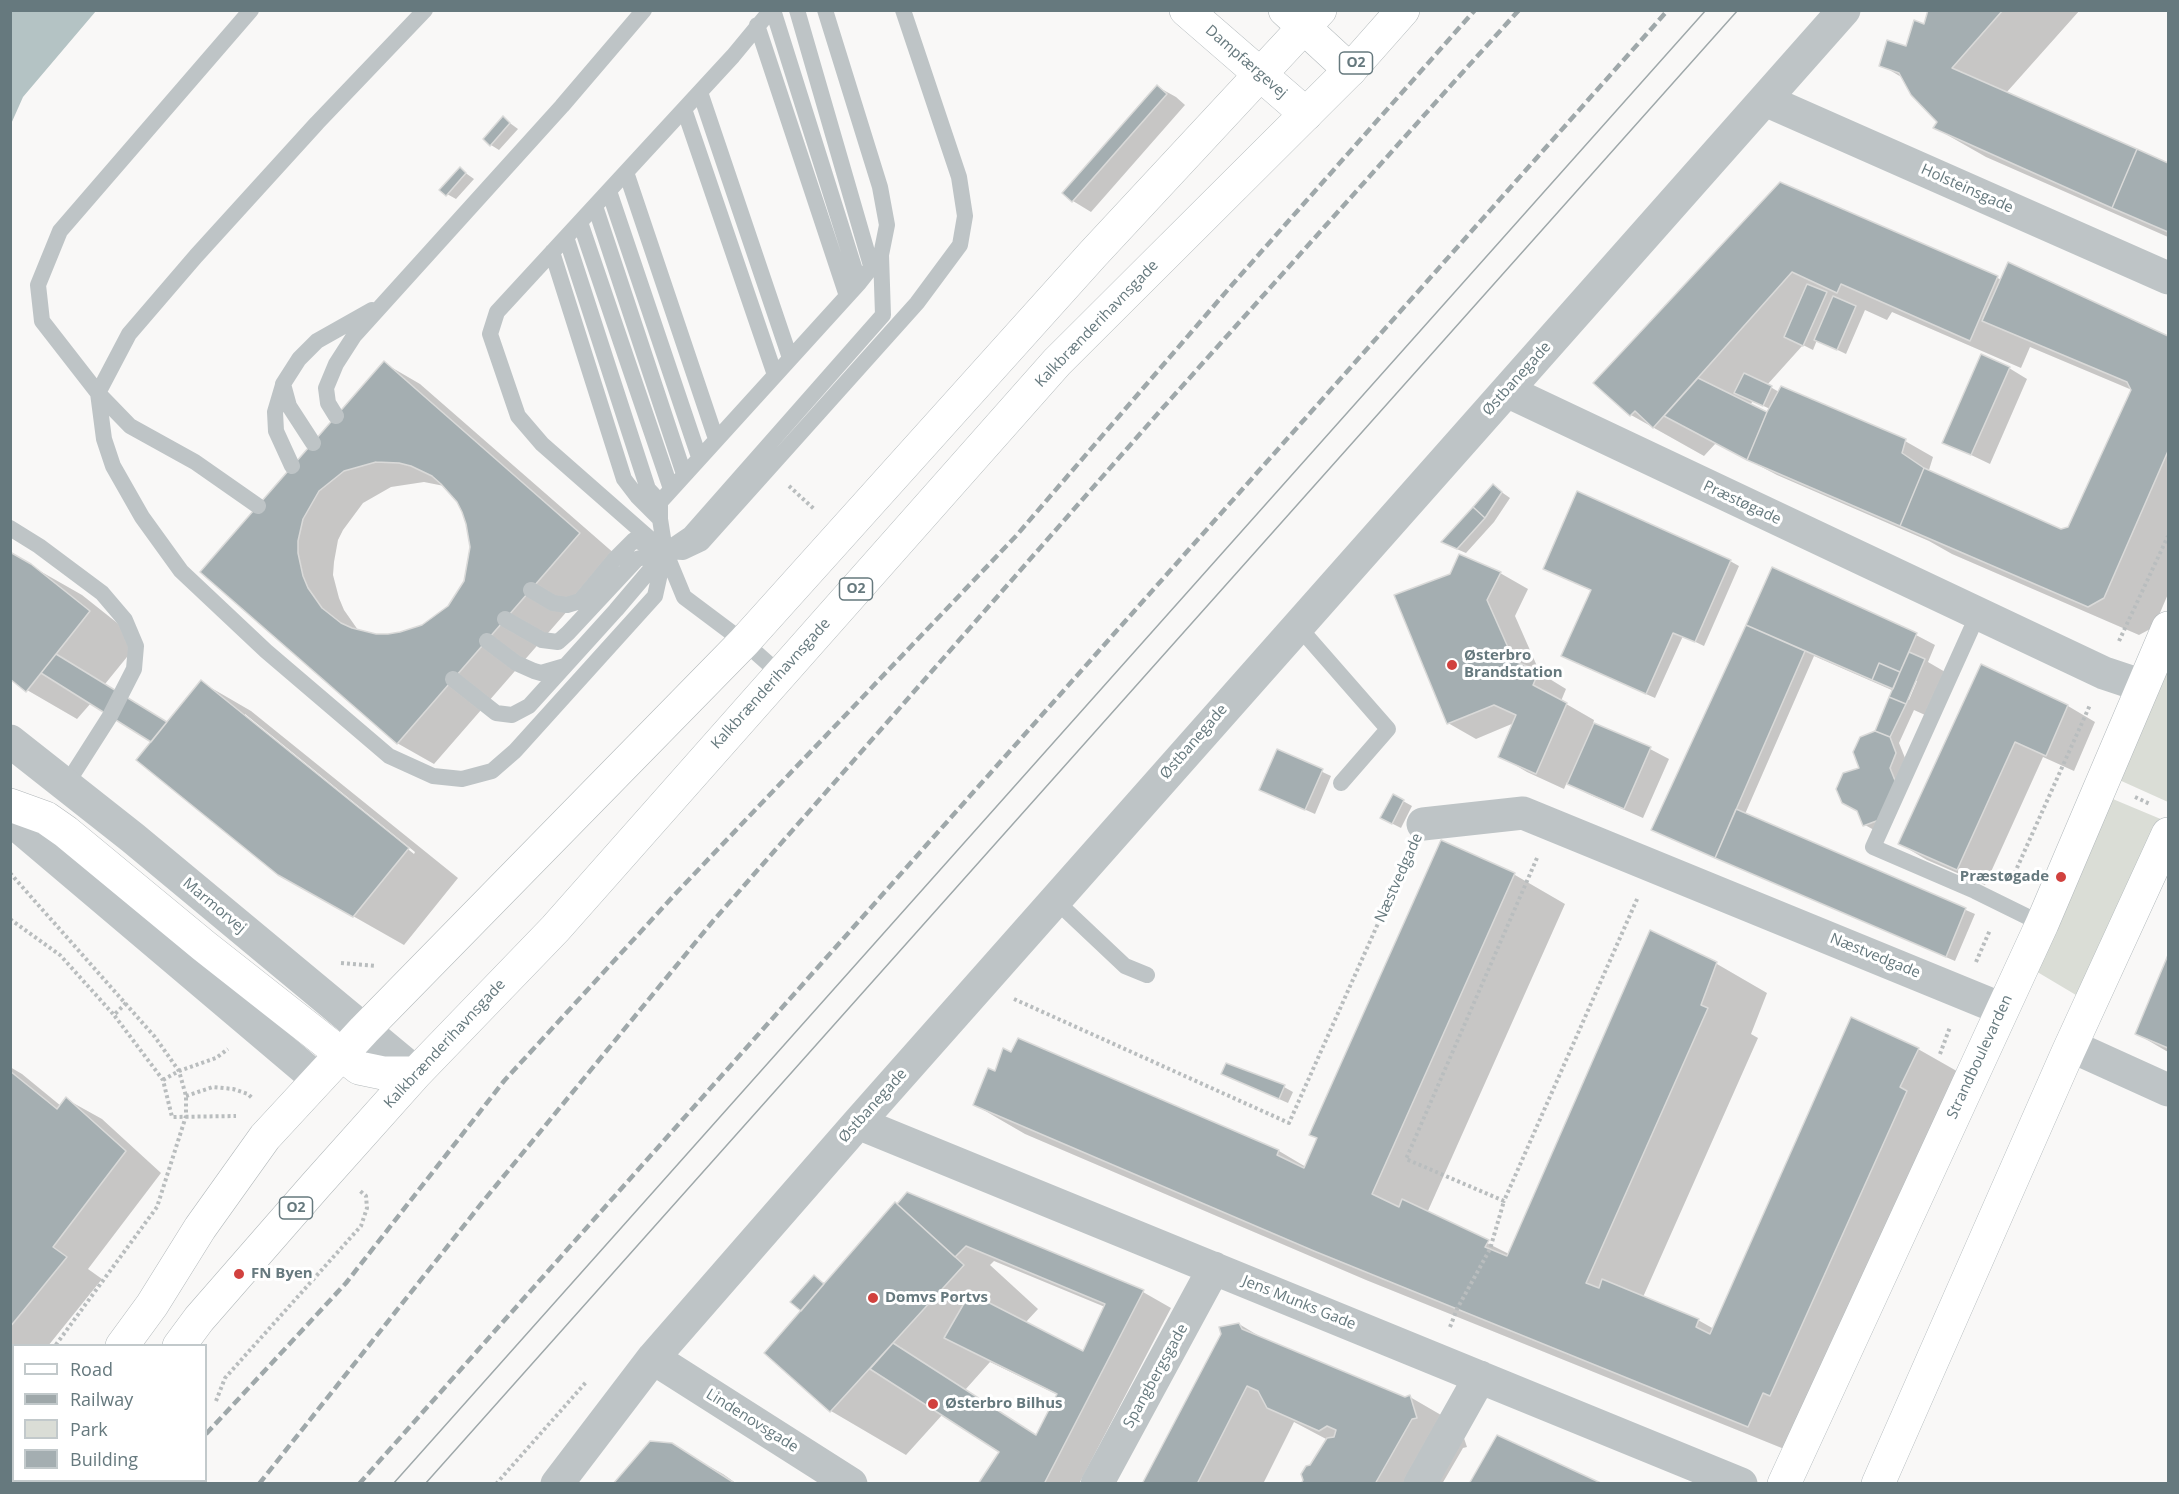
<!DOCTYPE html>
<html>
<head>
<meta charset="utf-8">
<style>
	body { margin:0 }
	#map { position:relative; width:2179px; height:1494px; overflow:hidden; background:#f9f8f7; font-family:"Open Sans",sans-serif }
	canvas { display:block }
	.frame { position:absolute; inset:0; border:12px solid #66797e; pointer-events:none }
	.legend { position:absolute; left:12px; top:1344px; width:195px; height:138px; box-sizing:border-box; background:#fff; border:2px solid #c2c9cb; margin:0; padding:8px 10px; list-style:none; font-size:18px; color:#66797e }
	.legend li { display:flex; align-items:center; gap:12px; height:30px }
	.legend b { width:30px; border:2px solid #c2c9cb }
</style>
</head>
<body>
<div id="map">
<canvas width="2179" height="1494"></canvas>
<div class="frame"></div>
<ul class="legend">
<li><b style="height:8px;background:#fff"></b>Road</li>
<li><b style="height:8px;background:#9fa8aa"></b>Railway</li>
<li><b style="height:16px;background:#daddd6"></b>Park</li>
<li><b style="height:16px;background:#a4aeb1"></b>Building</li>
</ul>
</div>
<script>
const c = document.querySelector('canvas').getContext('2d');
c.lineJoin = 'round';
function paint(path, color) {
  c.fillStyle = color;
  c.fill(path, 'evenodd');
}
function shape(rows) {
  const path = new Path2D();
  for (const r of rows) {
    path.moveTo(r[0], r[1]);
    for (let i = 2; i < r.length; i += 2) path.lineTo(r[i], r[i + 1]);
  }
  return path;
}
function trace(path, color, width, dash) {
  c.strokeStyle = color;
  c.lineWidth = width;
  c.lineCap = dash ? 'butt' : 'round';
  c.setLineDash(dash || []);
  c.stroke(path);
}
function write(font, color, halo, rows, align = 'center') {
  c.font = font + ' "Open Sans",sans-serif';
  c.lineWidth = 6;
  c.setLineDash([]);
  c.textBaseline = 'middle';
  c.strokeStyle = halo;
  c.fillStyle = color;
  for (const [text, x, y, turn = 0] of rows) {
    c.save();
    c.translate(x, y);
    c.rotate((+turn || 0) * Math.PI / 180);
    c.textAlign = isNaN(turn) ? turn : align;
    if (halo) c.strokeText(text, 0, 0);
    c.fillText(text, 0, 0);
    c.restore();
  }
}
paint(shape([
	[2168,662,2168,802,2117,779],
	[2108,797,2163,820,2081,998,2034,970]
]), '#daddd6');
paint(shape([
	[11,10,96,11,23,97,11,124]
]), '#b4c3c4');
paint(shape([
	[1930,10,2080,10,2006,93,2168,164,2168,237,1986,157,1935,128,1939,122,1903,78,1881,65,1907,48,1925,26],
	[1158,87,1176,97,1185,105,1091,212,1073,201],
	[503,118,518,129,499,150,491,145],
	[460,169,474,179,456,199,447,194],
	[1780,184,2002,280,2009,264,2168,337,2168,594,2154,627,2139,635,1952,554,1929,541,1777,475,1716,443,1704,456,1631,415,1595,383],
	[1865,310,1887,320,1892,312,2021,368,2030,347,2132,390,2069,528,2061,530,1935,475,1929,470,1933,457,1905,441,1782,388,1779,392,1767,385,1803,345,1813,350,1817,340,1846,354],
	[1753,401,1770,409,1767,414,1750,405],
	[384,363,420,384,616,555,434,764,397,743,202,572],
	[424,482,444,486,451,492,464,512,471,547,465,581,455,599,441,615,411,631,388,635,364,633,358,630,344,610,339,598,333,575,334,562,338,540,343,530,363,503,391,487],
	[2009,368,2027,379,1990,464,1944,442],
	[1493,486,1510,498,1494,522,1466,553,1452,547],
	[10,554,82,595,140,641,105,684,168,723,201,682,251,711,458,878,404,945,330,903,153,742,91,703,77,719,27,690],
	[245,714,415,852,414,854,245,718],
	[1730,561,1739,566,1704,646,1683,636,1655,698,1572,661,1592,591,1545,569],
	[1773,569,1916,635,1935,645,1928,662,1952,676,1934,719,1914,710,1899,743,1905,758,1874,830,1865,825,1861,769,1894,691,1814,656,1745,814,1975,914,1955,961,1653,830],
	[1914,681,1917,681,1909,700,1906,700],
	[1500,573,1528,589,1515,616,1540,673,1566,689,1561,701,1594,720,1593,724,1650,749,1669,759,1643,818,1588,794,1567,782,1564,789,1527,772,1500,756,1514,723,1476,739,1448,723,1396,596],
	[1982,666,2068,706,2095,722,2074,771,2043,757,1985,885,1927,860,1900,844],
	[1278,751,1331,776,1315,814,1261,790],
	[1394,796,1412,806,1401,828,1391,823],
	[1442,842,1515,875,1565,904,1427,1213,1509,1254,1651,932,1717,964,1767,993,1751,1034,1758,1038,1643,1297,1698,1320,1714,1329,1918,1049,1969,1078,1799,1455,1366,1280,1025,1134,975,1105,1012,1054,1019,1040,1279,1151,1306,1167],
	[2168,957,2168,1052,2137,1034],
	[10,1067,22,1074,61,1106,66,1099,102,1119,161,1173,88,1269,102,1279,48,1346,14,1346,14,1421,10,1425],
	[1223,1074,1284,1087,1293,1092,1288,1103],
	[907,1194,1143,1292,1171,1308,1079,1484,979,1484,1001,1451,943,1414,906,1455,831,1411,766,1353,803,1311,814,1277,826,1284],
	[994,1261,1105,1307,1084,1353,1025,1323,1038,1309,990,1265],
	[990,1362,1058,1395,1037,1436,965,1390],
	[1239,1324,1269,1342,1405,1398,1410,1397,1460,1426,1467,1447,1463,1448,1442,1484,1302,1484,1328,1440,1294,1422,1263,1484,1144,1484],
	[671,1445,723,1474,737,1484,615,1484]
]), '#0003');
const building = shape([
	[1928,10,2003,10,1952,68,2137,149,2112,208,1933,128,1937,122,1911,95,1899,73,1879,66,1887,40,1906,46,1914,20,1924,24,1928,10],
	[1157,85,1167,94,1072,202,1062,193,1157,85],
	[503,116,510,123,490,146,483,139,503,116],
	[2137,149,2168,163,2168,232,2112,208,2137,149],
	[460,167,466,173,446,196,439,190,460,167],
	[1780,182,1998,276,1970,341,1841,284,1837,293,1792,272,1653,428,1635,411,1630,416,1593,383,1780,182],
	[2008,262,2168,336,2168,451,2104,598,2088,607,1900,526,1924,468,2061,529,2068,527,2131,390,2127,382,1982,321,2008,262],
	[1807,284,1827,292,1803,346,1784,337,1807,284],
	[1833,296,1856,306,1837,350,1814,340,1833,296],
	[1981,354,2010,367,1971,455,1942,443,1981,354],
	[384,361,580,533,397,744,200,572,384,361],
	[376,462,399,463,411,466,432,476,441,484,457,502,462,512,466,524,470,547,464,581,448,606,422,625,400,632,388,634,376,634,352,628,341,623,322,608,308,588,303,576,298,553,298,541,303,519,319,491,344,471,376,462],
	[1744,373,1772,386,1763,406,1734,393,1744,373],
	[1698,378,1767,412,1747,460,1664,416,1698,378],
	[1781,386,1906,439,1902,453,1924,468,1900,526,1747,460,1767,412,1781,386],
	[1493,484,1502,492,1485,518,1473,507,1493,484],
	[1577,491,1731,560,1695,642,1673,633,1646,694,1561,656,1591,590,1543,569,1577,491],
	[1473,507,1485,518,1457,549,1441,542,1473,507],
	[10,552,31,564,90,611,26,692,10,679,10,552],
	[1459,554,1501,572,1487,600,1514,661,1539,671,1533,685,1567,703,1536,774,1498,757,1516,715,1494,705,1447,724,1394,595,1450,574,1459,554],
	[1772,567,1917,633,1900,672,1879,663,1872,680,1746,625,1772,567],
	[1746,625,1805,651,1715,858,1651,830,1746,625],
	[1909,652,1925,659,1906,704,1889,697,1909,652],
	[56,654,167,722,151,742,41,673,56,654],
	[1879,663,1900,672,1893,689,1872,680,1879,663],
	[1981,664,2068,705,2046,756,2015,742,1957,870,1898,844,1981,664],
	[201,680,409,848,353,917,278,875,136,760,201,680],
	[1889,697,1906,704,1890,737,1875,731,1889,697],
	[1594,723,1651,747,1624,809,1567,784,1594,723],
	[1875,731,1890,737,1896,753,1890,768,1896,783,1879,820,1863,826,1857,811,1842,803,1836,789,1843,773,1859,768,1853,752,1860,737,1875,731],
	[1277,749,1323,769,1305,810,1259,790,1277,749],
	[1393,794,1404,800,1392,824,1380,818,1393,794],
	[1736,809,1966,908,1946,957,1715,858,1736,809],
	[1441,840,1515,873,1372,1194,1399,1207,1402,1199,1489,1240,1485,1247,1507,1256,1650,930,1717,962,1701,1005,1708,1008,1586,1283,1599,1288,1602,1279,1699,1319,1696,1327,1710,1334,1851,1017,1919,1048,1900,1087,1907,1091,1770,1396,1763,1393,1748,1427,1314,1251,973,1105,988,1068,995,1071,1003,1048,1011,1052,1018,1038,1279,1150,1277,1155,1304,1168,1317,1138,1309,1135,1441,840],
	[2168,955,2168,1048,2135,1034,2168,955],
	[1226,1063,1285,1085,1279,1099,1221,1074,1226,1063],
	[10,1071,57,1109,66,1097,126,1151,53,1247,67,1257,10,1327,10,1071],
	[907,1192,1144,1290,1044,1484,978,1484,999,1452,870,1369,893,1343,1036,1435,1057,1394,944,1338,970,1293,1083,1351,1105,1304,966,1246,955,1257,897,1204,907,1192],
	[895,1202,964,1265,830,1412,764,1353,895,1202],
	[814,1275,824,1284,801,1311,790,1302,814,1275],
	[1239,1323,1242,1329,1405,1397,1410,1395,1417,1418,1412,1419,1375,1484,1301,1484,1303,1480,1301,1474,1306,1466,1310,1465,1327,1438,1334,1437,1336,1430,1327,1426,1319,1431,1267,1408,1258,1391,1247,1386,1197,1484,1142,1484,1221,1334,1219,1327,1239,1323],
	[1497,1435,1603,1484,1469,1484,1497,1435],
	[650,1441,672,1443,736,1484,613,1484,650,1441]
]);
paint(building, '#a4aeb1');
trace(building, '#dadad9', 1.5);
const secondary = shape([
	[1186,10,1306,114],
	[1285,10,1350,70],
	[1784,1484,2042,924,2168,628],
	[1878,1484,2068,1052,2168,834]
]);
const primary = shape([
	[10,805,46,818,66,832,204,946,359,1068,383,1073,416,1073],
	[122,1346,152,1305,200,1228,265,1137,364,1030,744,642,1093,254,1320,10],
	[179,1346,199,1319,315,1186,416,1073,555,929,1057,362,1350,70,1403,10],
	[18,1484,20,1480],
	[73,1484,75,1480]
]);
trace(secondary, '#b1b8bb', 34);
trace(primary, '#b2b8ba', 34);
trace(shape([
	[789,486,814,509],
	[2119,641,2168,536],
	[2135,797,2150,804],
	[1537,858,1406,1159,1504,1201,1638,897],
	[10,873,155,1037,179,1071,186,1096,186,1116,157,1207,55,1346],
	[2012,879,2090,705],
	[10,919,60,955,114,1015],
	[1976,962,1990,930],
	[341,963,376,966],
	[1014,999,1289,1123,1409,854],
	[126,1003,114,1015,163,1080,172,1117,236,1116],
	[1940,1054,1950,1027],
	[163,1080,179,1071,216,1058,228,1049],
	[186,1096,213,1087,233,1089,248,1094,253,1099],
	[1450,1327,1457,1309,1490,1249,1504,1201],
	[216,1401,225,1378,361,1226,367,1208,366,1196,359,1190],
	[10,1406,14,1401],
	[496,1484,587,1381]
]), '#b9bdbe', 4, [3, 3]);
trace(shape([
	[251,10,60,231,38,285,42,321,98,393,130,426,195,462,258,506],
	[425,10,317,123,196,256,129,334,98,393,104,439,113,466,142,517,181,571,266,651,389,756,433,776,462,779,492,771,515,751,655,596,665,551],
	[773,10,859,283],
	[797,10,872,269],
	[757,25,847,296],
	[700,92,790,358],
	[684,109,775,375],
	[626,172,716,439],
	[609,191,699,457],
	[595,206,684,474],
	[580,222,671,489],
	[566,237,648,489,660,502],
	[552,252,624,479,637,496,660,519],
	[283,385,275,412,276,431,292,466],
	[336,416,328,403,326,388,336,364,354,336,562,106,644,10],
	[313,443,289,406,283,384,299,359,317,341,372,310],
	[10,528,39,546,102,593,125,620,136,646,134,669,110,716,66,785],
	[657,545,542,444,518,416,490,334,497,312,733,56,771,10],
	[531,590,553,603,567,605,580,601,614,560,634,540,665,551,683,552,702,543,917,303,960,245,965,216,959,177,903,10],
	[1978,614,1873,847,1975,891,2042,924],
	[505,619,542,640,558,642,568,633,637,559,665,551,690,534,883,315,881,255],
	[1297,625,1388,729,1341,783],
	[487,641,516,663,534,671,541,673,565,666],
	[780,674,744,642,684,597,665,551,660,519,660,502,859,283,881,255,887,225,880,187,825,10],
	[453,679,496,713,512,715,529,706,616,610,661,557],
	[1055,900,1125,966,1147,975]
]), '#bec4c6', 16);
trace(shape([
	[1765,100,2168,278],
	[1507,391,2104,673,2143,686],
	[10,741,133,838,416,1073],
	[10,819,317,1079],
	[1423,824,1523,813,2002,1009],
	[2071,1046,2168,1090],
	[858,1123,1741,1484],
	[653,1358,851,1484],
	[557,1484,653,1358,858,1123,1844,10],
	[1097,1484,1214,1268],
	[1420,1484,1480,1377]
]), '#bec4c6', 33);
trace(secondary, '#fff', 33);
trace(primary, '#fff', 33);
trace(shape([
	[393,1484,1706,10],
	[425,1484,1738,10]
]), '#9fa8aa', 1.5);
trace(shape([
	[206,1434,346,1283,504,1081,678,891,1016,536,1231,286,1475,10],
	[161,1484,163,1480],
	[259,1484,485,1199,713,921,1160,411,1453,83,1519,10],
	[359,1484,1668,10]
]), '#9fa8aa', 4.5, [9, 4.5]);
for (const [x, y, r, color] of [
	[1452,665,6,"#d1413e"],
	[2061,877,6,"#d1413e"],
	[239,1274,6,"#d1413e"],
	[873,1298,6,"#d1413e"],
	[933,1404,6,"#d1413e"]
]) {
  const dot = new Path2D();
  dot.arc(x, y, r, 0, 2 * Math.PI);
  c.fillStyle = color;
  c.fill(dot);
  trace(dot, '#fff', 2);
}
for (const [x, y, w] of [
	[1356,63,33],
	[856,589,33],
	[296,1208,33]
]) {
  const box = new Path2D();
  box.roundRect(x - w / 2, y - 11, w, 22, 4.5);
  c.fillStyle = '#fff';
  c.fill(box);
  trace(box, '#66797e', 1.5);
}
write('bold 14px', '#66797e', null, [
	["O2",1356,63],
	["O2",856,589],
	["O2",296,1208]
]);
write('15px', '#66797e', '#fff', [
	["Dampfærgevej",1246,62,41],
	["Holsteinsgade",1967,189,24],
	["Kalkbrænderihavnsgade",1097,324,-46],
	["Østbanegade",1517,379,-48],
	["Præstøgade",1742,503,25],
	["Kalkbrænderihavnsgade",771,684,-48],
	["Østbanegade",1194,742,-49],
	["Næstvedgade",1399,878,-66],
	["Marmorvej",214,906,40],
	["Næstvedgade",1875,956,22],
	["Kalkbrænderihavnsgade",445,1044,-47],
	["Strandboulevarden",1980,1057,-65],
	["Østbanegade",873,1106,-48],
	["Jens Munks Gade",1299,1303,22],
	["Spangbergsgade",1156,1376,-61],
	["Lindenovsgade",752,1421,32]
]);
write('bold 15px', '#66797e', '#fff', [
	["Østerbro",1464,656],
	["Brandstation",1464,673],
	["Præstøgade",2049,877,"right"],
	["FN Byen",251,1274],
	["Domvs Portvs",885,1298],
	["Østerbro Bilhus",945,1404]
], 'left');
</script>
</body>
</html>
